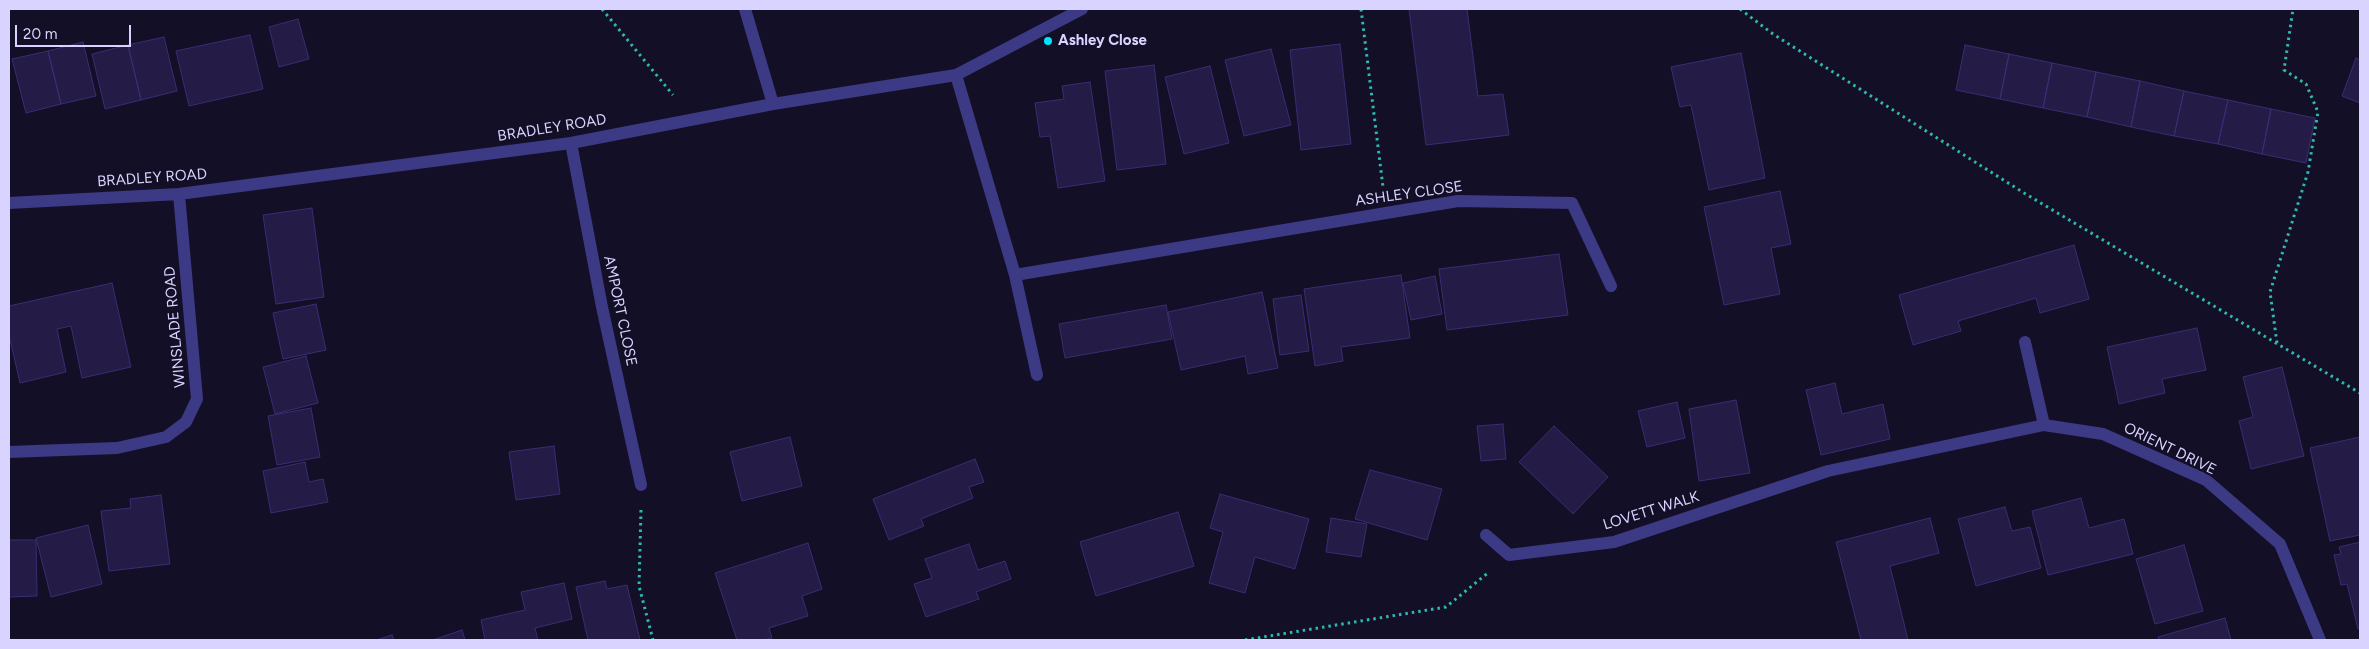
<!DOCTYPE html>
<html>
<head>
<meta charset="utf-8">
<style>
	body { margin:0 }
	#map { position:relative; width:2369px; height:649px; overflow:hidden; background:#130f26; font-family:Figtree,sans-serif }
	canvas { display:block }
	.frame { position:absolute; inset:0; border:10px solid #d9d4ff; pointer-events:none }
	.scale { position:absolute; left:15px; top:25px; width:116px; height:22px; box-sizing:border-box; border:2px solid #d9d4ff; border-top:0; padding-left:6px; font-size:15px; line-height:18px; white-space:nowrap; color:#d9d4ff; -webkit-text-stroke:4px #130f26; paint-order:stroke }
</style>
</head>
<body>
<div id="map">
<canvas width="2369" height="649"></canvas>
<div class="frame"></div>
<div class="scale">20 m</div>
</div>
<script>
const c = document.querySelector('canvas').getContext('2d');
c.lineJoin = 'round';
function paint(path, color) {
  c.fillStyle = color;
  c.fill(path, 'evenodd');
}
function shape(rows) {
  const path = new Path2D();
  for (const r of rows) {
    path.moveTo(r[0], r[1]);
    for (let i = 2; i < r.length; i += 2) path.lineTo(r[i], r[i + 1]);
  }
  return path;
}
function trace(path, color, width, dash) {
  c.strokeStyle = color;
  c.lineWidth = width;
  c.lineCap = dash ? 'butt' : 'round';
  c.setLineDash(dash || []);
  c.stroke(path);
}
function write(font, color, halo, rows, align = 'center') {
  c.font = font + ' Figtree,sans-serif';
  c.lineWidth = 4.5;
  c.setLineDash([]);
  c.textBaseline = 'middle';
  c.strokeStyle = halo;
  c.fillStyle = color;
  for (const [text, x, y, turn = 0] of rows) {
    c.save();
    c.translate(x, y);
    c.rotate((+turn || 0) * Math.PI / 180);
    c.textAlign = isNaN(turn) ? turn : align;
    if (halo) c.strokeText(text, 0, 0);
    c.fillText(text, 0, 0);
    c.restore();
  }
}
const building = shape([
	[1409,9,1467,9,1478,96,1503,94,1509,135,1426,145,1409,9],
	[298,19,309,59,279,67,269,27,298,19],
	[250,35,263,89,189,106,176,51,250,35],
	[164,37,177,91,141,100,128,45,164,37],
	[83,42,96,96,61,104,48,51,83,42],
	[1340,44,1351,144,1301,150,1290,50,1340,44],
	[128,45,141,100,105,109,92,54,128,45],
	[1965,45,2009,54,2000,99,1956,90,1965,45],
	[1271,49,1291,125,1244,136,1225,60,1271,49],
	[48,51,61,104,26,113,12,59,48,51],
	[1741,53,1765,178,1709,190,1691,105,1680,107,1671,67,1741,53],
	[2009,54,2052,63,2043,108,2000,99,2009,54],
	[2356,58,2360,60,2360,103,2342,96,2356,58],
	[2052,63,2096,72,2087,117,2043,108,2052,63],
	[1154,65,1166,164,1117,170,1105,71,1154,65],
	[1210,66,1229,143,1184,154,1165,77,1210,66],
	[2096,72,2140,81,2131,127,2087,117,2096,72],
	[2140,81,2184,91,2174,136,2131,127,2140,81],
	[1090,82,1105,181,1058,188,1050,136,1040,137,1035,103,1064,99,1062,86,1090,82],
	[2184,91,2228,100,2218,144,2174,136,2184,91],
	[2228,100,2271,109,2262,154,2218,144,2228,100],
	[2271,109,2315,118,2306,163,2262,154,2271,109],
	[1780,191,1791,244,1771,248,1780,294,1724,305,1704,207,1780,191],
	[312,208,324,297,276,304,263,215,312,208],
	[2074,245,2089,299,2040,313,2036,298,1958,321,1961,331,1913,345,1899,295,2074,245],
	[1559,254,1568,315,1447,330,1439,269,1559,254],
	[1401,275,1410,338,1341,347,1343,361,1315,366,1304,289,1401,275],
	[1435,276,1442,314,1411,320,1403,283,1435,276],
	[112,283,131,367,82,378,71,326,57,329,66,372,20,383,9,335,9,306,112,283],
	[1262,292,1278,368,1248,374,1245,356,1181,370,1168,312,1262,292],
	[1301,295,1309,351,1280,355,1273,299,1301,295],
	[316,304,326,350,283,359,273,313,316,304],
	[1166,305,1172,339,1065,358,1059,324,1166,305],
	[2197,328,2206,370,2162,379,2165,393,2119,404,2107,347,2197,328],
	[306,356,318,403,275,414,263,367,306,356],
	[2282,367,2304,456,2251,469,2239,421,2253,417,2243,377,2282,367],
	[1835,383,1842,414,1883,404,1890,439,1821,455,1806,390,1835,383],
	[1736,400,1750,473,1699,481,1689,409,1736,400],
	[1677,402,1685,438,1647,447,1638,411,1677,402],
	[311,408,320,457,277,465,268,416,311,408],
	[1503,424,1506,459,1481,461,1477,426,1503,424],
	[1554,426,1608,477,1573,514,1519,462,1554,426],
	[790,437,802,486,742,501,730,452,790,437],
	[2360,437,2360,535,2330,541,2310,448,2360,437],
	[554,446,560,494,516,500,509,452,554,446],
	[975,459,984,482,969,487,973,498,921,519,924,526,889,540,873,499,975,459],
	[305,462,309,482,323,479,328,502,271,513,263,471,305,462],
	[1370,470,1442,489,1427,540,1355,519,1370,470],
	[1220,494,1309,519,1295,569,1255,557,1245,593,1209,583,1223,532,1210,528,1220,494],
	[161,495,170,564,109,571,101,511,131,508,130,499,161,495],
	[2081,498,2089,528,2124,519,2133,554,2048,575,2032,511,2081,498],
	[2005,507,2012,531,2030,527,2041,568,1976,586,1958,519,2005,507],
	[1178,512,1194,566,1096,596,1080,542,1178,512],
	[1331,518,1367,524,1361,557,1326,552,1331,518],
	[1930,518,1939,553,1890,566,1908,640,1861,640,1836,542,1930,518],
	[88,525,102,584,51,597,36,538,88,525],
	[9,540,36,540,37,596,9,597,9,540],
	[2360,542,2360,629,2358,629,2347,584,2341,585,2334,555,2341,554,2339,547,2360,542],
	[808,543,822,589,802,596,808,616,769,628,772,638,763,640,737,640,715,573,808,543],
	[969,544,978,570,1005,561,1011,579,976,592,979,599,926,617,914,584,932,578,925,559,969,544],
	[2184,545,2203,611,2155,624,2136,559,2184,545],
	[605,581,607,589,627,585,640,640,588,640,576,587,605,581],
	[564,583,572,619,535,628,538,640,485,640,481,620,525,610,521,592,564,583],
	[2225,618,2231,640,2159,640,2158,637,2225,618],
	[462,630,465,640,433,640,462,630],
	[392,635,394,640,376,640,392,635]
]);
paint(building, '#241b47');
trace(building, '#3b2d73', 1);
trace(shape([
	[602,9,673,95],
	[1361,9,1383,187],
	[1740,9,1773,34,2024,193,2360,393],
	[2277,343,2270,292,2308,172,2318,112,2306,84,2284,70,2293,9],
	[641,510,639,586,653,640],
	[1245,640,1446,607,1489,572]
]), '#2fb8b0', 3, [2.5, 4]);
trace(shape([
	[745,9,773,104],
	[956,75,1015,275,1037,375],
	[571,143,602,307,641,485],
	[9,203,179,194,571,143,773,104,956,75,1082,9],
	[1015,275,1458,201,1572,203,1611,286],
	[2025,342,2044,425],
	[9,452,117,448,166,437,186,422,197,399,179,194],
	[1486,535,1509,555,1614,542,1828,471,2044,425,2103,434,2206,480,2280,544,2320,640]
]), '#3d3a85', 12);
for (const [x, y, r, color] of [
	[1048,41,5,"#00e5ff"]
]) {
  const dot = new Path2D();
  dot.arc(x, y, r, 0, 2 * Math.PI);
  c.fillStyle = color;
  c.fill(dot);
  trace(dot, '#130f26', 2);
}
write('bold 15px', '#d9d4ff', '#130f26', [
	["Ashley Close",1058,41]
], 'left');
write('15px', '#d9d4ff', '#130f26', [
	["BRADLEY ROAD",552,128,-9],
	["BRADLEY ROAD",152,178,-4],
	["ASHLEY CLOSE",1409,194,-8],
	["AMPORT CLOSE",620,311,78],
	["WINSLADE ROAD",175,327,-95],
	["ORIENT DRIVE",2170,449,26],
	["LOVETT WALK",1651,511,-17]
]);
</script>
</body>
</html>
